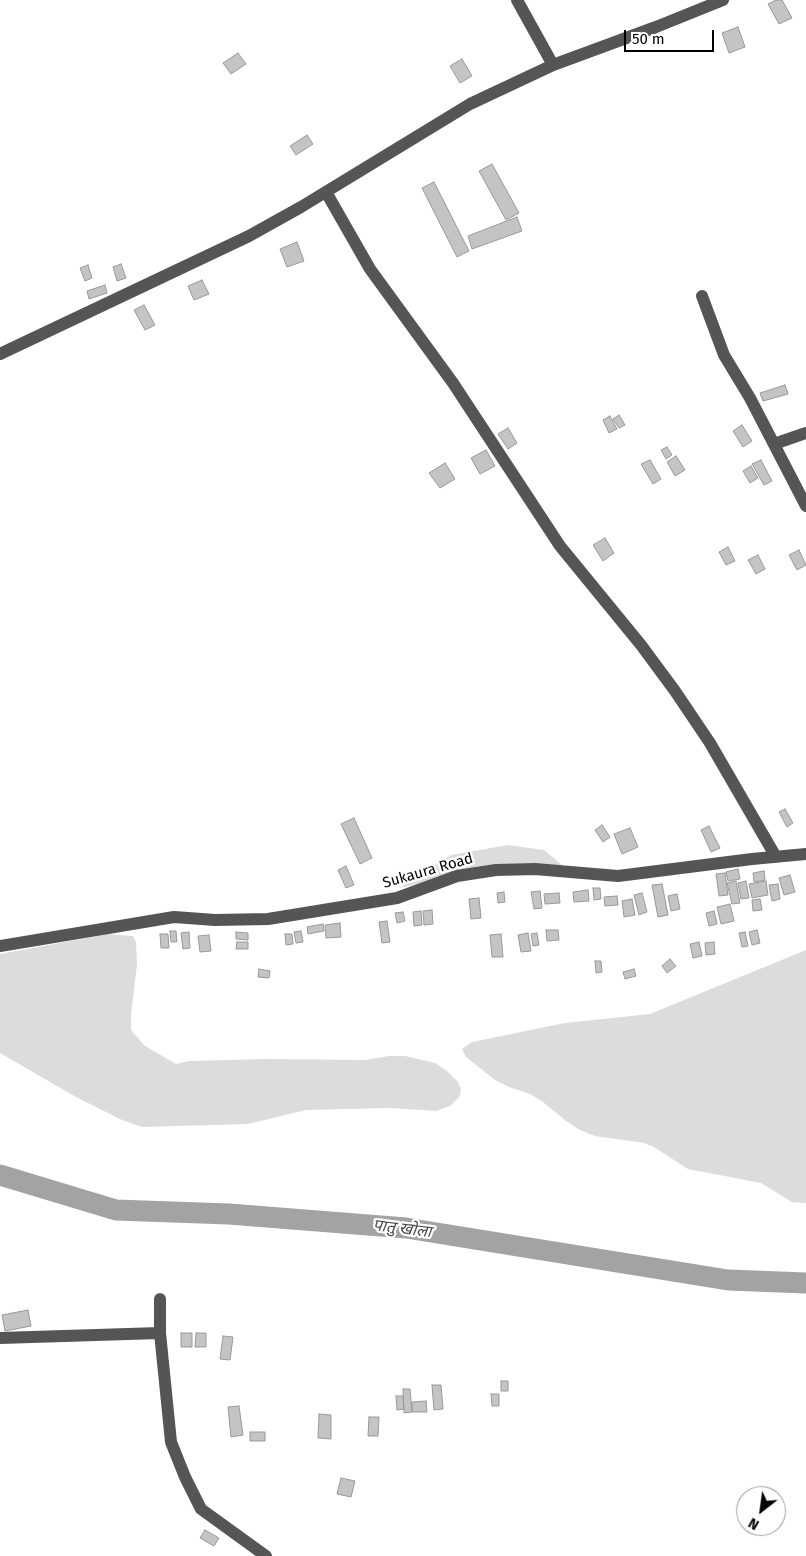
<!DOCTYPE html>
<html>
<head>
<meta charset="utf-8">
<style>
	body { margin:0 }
	#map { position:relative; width:806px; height:1556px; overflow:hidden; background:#fff; font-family:"Fira Sans",sans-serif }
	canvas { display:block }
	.north { position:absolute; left:736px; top:1486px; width:50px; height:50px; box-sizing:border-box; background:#fff; border:1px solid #999; border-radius:50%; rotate:210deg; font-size:14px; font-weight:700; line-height:20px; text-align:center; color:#000 }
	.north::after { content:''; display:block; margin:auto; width:18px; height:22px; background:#000; clip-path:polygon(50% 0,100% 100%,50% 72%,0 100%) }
	.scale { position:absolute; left:624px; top:30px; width:90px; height:22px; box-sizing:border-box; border:2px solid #000; border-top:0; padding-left:6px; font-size:15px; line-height:18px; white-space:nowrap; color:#000; -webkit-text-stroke:4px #fff; paint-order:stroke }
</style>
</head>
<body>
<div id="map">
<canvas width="806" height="1556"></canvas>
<div class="north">N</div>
<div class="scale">50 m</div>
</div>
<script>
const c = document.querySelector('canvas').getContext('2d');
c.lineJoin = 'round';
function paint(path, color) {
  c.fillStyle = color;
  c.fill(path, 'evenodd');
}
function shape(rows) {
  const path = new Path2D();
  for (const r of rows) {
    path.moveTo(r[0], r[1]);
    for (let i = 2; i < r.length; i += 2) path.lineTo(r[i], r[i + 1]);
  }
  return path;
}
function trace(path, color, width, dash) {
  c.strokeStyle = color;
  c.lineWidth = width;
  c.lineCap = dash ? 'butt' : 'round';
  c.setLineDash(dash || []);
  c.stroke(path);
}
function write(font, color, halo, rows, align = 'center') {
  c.font = font + ' "Fira Sans","Noto Sans Devanagari",sans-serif';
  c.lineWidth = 4.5;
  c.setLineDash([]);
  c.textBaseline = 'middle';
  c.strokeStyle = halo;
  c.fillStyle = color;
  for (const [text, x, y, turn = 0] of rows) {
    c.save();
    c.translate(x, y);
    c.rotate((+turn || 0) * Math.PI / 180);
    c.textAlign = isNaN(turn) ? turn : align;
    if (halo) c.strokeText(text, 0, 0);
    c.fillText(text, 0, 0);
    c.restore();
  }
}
paint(shape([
	[508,845,544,850,562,865,423,883,399,888,451,855],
	[109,934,133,936,136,942,137,964,131,1015,131,1030,145,1046,176,1064,189,1061,267,1059,365,1060,389,1056,405,1056,435,1063,447,1071,458,1082,461,1089,460,1096,450,1106,436,1111,390,1108,306,1110,248,1124,142,1127,122,1120,76,1097,0,1053,0,954],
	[806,950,806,1203,792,1202,761,1183,688,1169,652,1146,644,1143,595,1136,580,1130,566,1121,543,1102,530,1094,509,1087,495,1080,466,1057,462,1049,472,1042,565,1023,650,1014]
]), '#dcdcdc');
trace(shape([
	[0,1175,116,1210,229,1214,406,1228,728,1280,806,1283]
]), '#a3a3a3', 21);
const building = shape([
	[776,0,782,0,792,18,779,24,768,4,776,0],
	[738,27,745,47,729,53,722,33,738,27],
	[238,53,246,64,231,74,223,63,238,53],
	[462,59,472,76,460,83,450,66,462,59],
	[307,135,313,144,296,155,290,146,307,135],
	[492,164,519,213,506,220,479,171,492,164],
	[434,182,469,251,457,257,422,188,434,182],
	[517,217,522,231,472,249,468,236,517,217],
	[297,242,304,261,287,267,280,249,297,242],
	[121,264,126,278,117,281,113,267,121,264],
	[88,265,92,278,85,281,80,268,88,265],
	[202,280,209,294,194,300,188,286,202,280],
	[105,285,107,293,89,299,87,291,105,285],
	[144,305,155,325,145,330,134,310,144,305],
	[785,385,788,394,763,401,760,393,785,385],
	[619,415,625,425,619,428,613,419,619,415],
	[610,416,617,429,609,433,603,420,610,416],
	[742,425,752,441,743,447,733,431,742,425],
	[508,428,517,443,508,449,498,434,508,428],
	[667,447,672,455,666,459,661,450,667,447],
	[486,450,495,466,480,474,471,458,486,450],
	[676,456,685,470,675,476,667,462,676,456],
	[650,460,661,479,653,484,641,464,650,460],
	[761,460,772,481,764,485,752,464,761,460],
	[445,463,455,479,440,488,429,473,445,463],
	[751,466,758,478,750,483,743,471,751,466],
	[605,538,614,553,603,561,593,545,605,538],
	[728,547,735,561,726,565,719,552,728,547],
	[799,550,806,565,797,570,789,555,799,550],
	[758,555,765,569,756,574,748,560,758,555],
	[785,809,793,823,787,827,779,812,785,809],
	[354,818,372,858,360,864,341,824,354,818],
	[602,825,610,837,603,842,595,830,602,825],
	[709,826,720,848,711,852,701,830,709,826],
	[630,828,638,847,622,854,614,834,630,828],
	[346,866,354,885,346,888,338,870,346,866],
	[738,869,740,879,728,881,726,872,738,869],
	[764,871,765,880,754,882,753,873,764,871],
	[725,873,728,895,719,896,716,874,725,873],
	[790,875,795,892,784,895,779,878,790,875],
	[736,881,740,903,732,904,727,883,736,881],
	[746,881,749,898,741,899,738,883,746,881],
	[766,881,768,895,752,898,749,884,766,881],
	[662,884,668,915,658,917,652,885,662,884],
	[778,884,780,899,772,901,769,885,778,884],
	[593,888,600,888,601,899,594,900,593,888],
	[588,890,589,901,574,902,573,892,588,890],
	[540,891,542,908,534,909,531,892,540,891],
	[504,892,505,902,498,903,497,893,504,892],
	[559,893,560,903,545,904,544,894,559,893],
	[642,893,647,912,639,915,634,895,642,893],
	[677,894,680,909,671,911,668,896,677,894],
	[617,896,618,905,605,906,604,897,617,896],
	[479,898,481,918,471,919,469,899,479,898],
	[632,899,635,915,624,917,622,901,632,899],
	[760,899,762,910,753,911,752,900,760,899],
	[730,904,734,921,721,924,717,907,730,904],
	[432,910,433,924,424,925,423,911,432,910],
	[421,911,422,925,414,926,413,912,421,911],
	[714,911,717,924,709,926,706,913,714,911],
	[403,912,405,921,397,923,395,913,403,912],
	[387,921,390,942,382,943,379,922,387,921],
	[340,923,341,937,326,938,325,925,340,923],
	[323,924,324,931,308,934,307,927,323,924],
	[546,930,558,930,559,940,547,941,546,930],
	[757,930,760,943,752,945,749,932,757,930],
	[170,931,176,931,177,942,171,942,170,931],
	[301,931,303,942,296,943,294,932,301,931],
	[189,932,190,948,183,949,181,933,189,932],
	[236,932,248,933,248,940,236,939,236,932],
	[745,932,748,946,742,947,739,933,745,932],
	[528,933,531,951,521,952,518,935,528,933],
	[537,933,539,945,533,946,531,934,537,933],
	[160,934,168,934,169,948,161,948,160,934],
	[285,934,292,934,293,944,286,945,285,934],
	[501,934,503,957,492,957,490,935,501,934],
	[209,935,211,951,200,952,198,936,209,935],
	[237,942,248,942,248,949,236,949,237,942],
	[699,942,702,956,693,958,690,944,699,942],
	[714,942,715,954,706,955,705,943,714,942],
	[670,959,676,966,667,973,662,966,670,959],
	[595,961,601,961,602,972,596,973,595,961],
	[259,969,270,971,269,978,258,977,259,969],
	[634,969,636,976,625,979,623,972,634,969],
	[28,1310,31,1326,5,1331,2,1315,28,1310],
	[181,1333,192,1333,192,1347,181,1347,181,1333],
	[196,1333,206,1333,206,1347,195,1347,196,1333],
	[223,1336,233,1337,230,1360,220,1359,223,1336],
	[501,1381,508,1381,508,1391,501,1391,501,1381],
	[432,1385,441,1385,443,1409,434,1410,432,1385],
	[403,1389,410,1389,412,1412,404,1413,403,1389],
	[491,1394,499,1394,499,1406,492,1406,491,1394],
	[396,1396,403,1396,404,1409,397,1410,396,1396],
	[426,1401,427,1412,412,1412,412,1402,426,1401],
	[239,1406,243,1435,231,1437,228,1407,239,1406],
	[319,1414,331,1415,331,1439,318,1438,319,1414],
	[369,1417,379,1417,378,1436,368,1436,369,1417],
	[250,1432,265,1432,265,1441,250,1441,250,1432],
	[341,1478,355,1481,351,1497,337,1494,341,1478],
	[205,1530,219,1538,214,1546,200,1538,205,1530]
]);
paint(building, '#c4c4c4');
trace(building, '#999', 1);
trace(shape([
	[517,0,553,65],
	[326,192,370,269,453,383,560,546,641,645,675,691,710,743,776,857],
	[702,296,724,355,750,398,806,506],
	[0,354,249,236,301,207,470,104,553,65,656,27,723,0],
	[774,444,806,433],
	[0,946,174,917,215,920,268,919,397,898,457,876,496,870,535,869,618,876,752,859,806,854],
	[160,1299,160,1333,171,1442,185,1477,201,1509,266,1556],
	[0,1338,160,1333]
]), '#555', 12);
write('15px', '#000', '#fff', [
	["Sukaura Road",428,871,-16]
]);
write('italic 16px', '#444', '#fff', [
	["पातु खोला",402,1229,7]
]);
</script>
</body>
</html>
